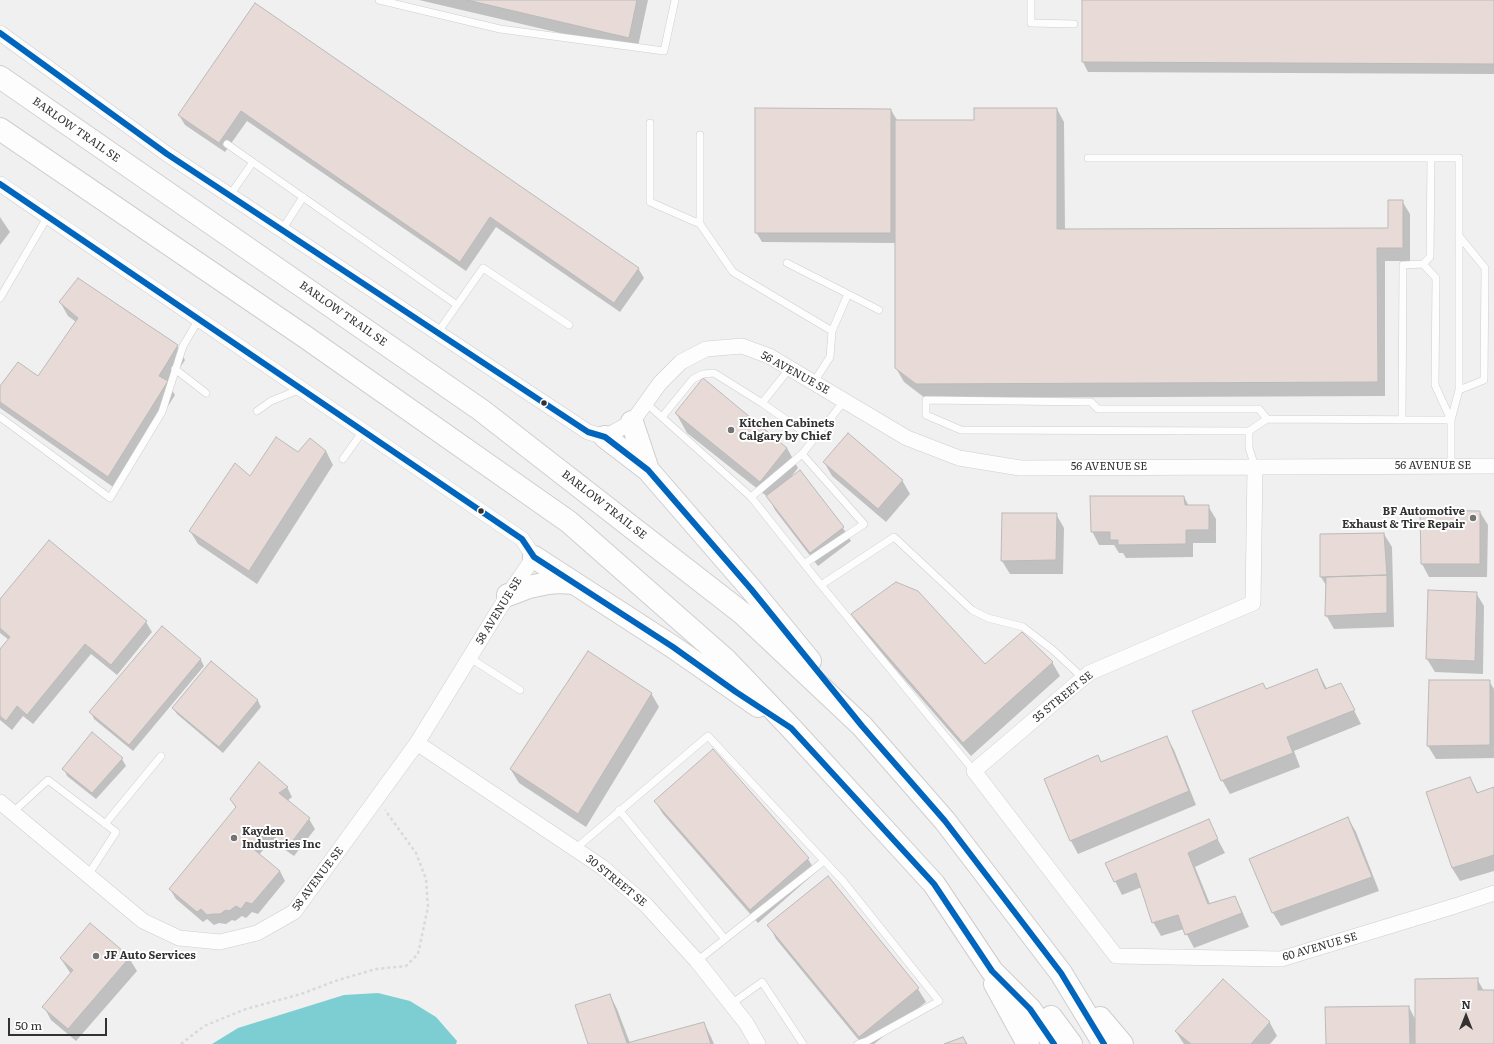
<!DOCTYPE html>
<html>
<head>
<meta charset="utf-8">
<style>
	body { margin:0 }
	#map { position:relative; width:1494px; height:1044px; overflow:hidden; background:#f0f0f0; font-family:Literata,serif }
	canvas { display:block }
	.north { position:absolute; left:1446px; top:996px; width:40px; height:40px; -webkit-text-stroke:3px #fff; paint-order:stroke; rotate:0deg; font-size:11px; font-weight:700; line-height:16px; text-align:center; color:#323233 }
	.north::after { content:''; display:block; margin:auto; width:14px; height:18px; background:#323233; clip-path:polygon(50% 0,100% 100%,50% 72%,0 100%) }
	.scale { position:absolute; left:8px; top:1018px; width:99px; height:18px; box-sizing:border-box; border:2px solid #323233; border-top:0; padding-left:5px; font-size:12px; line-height:14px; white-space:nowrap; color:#323233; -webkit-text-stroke:3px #fff; paint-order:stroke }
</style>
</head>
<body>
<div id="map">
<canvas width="1494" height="1044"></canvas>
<div class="north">N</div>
<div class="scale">50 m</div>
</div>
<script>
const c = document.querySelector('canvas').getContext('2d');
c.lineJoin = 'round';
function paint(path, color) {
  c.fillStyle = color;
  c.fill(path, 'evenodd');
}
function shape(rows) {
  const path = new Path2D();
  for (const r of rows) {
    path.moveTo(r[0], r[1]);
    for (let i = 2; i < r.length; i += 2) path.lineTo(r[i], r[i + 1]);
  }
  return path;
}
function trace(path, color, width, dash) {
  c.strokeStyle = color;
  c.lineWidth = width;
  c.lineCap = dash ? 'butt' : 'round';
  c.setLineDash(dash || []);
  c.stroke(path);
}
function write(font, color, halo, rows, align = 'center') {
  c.font = font + ' Literata,serif';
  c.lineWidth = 4;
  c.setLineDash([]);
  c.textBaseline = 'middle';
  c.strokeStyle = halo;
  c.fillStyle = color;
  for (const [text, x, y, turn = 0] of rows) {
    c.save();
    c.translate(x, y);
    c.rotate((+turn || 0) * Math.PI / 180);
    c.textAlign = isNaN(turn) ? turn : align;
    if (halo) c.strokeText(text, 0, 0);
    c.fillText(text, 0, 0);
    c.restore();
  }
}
paint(shape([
	[378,993,410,1001,436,1017,457,1041,456,1044,212,1044,238,1028,344,995]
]), '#7cced3');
paint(shape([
	[419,0,648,0,637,51],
	[1083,0,1494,0,1494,74,1088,72,1083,62],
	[255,5,638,268,644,278,620,312,496,227,466,271,247,121,225,152,185,125,179,115],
	[1057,109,1064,122,1065,230,1389,229,1402,201,1410,214,1410,261,1385,261,1385,396,925,398,904,382,896,368,896,243,762,242,756,232,891,110,897,120,975,121],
	[0,217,10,232,0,245],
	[60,302,177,346,185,360,169,385,175,395,116,489,0,408,0,388,39,378,76,322,68,316],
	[676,413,787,448,798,468,790,478,800,472,843,528,851,541,818,566,775,510,769,498,687,433],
	[326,451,333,465,257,584,198,544,190,531,250,478,299,453],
	[824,462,902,480,910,494,886,522,832,476],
	[1184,497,1189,506,1208,506,1216,519,1216,543,1193,543,1193,557,1126,558,1123,553,1119,553,1114,545,1099,545,1092,531],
	[1480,512,1488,525,1487,577,1429,577,1422,564],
	[1056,514,1064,528,1063,574,1010,574,1002,561],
	[1384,534,1392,547,1394,627,1334,629,1326,615,1327,587,1321,577],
	[49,542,146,622,152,632,117,675,91,654,33,724,23,716,12,730,0,720,0,650,9,640,0,633,0,600],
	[1476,593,1484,606,1483,674,1435,672,1427,659],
	[852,614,985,666,1052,662,1060,676,971,756,860,628],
	[162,628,201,660,204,666,133,751,94,719,91,712],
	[211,662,258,701,261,707,223,753,177,714,173,708],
	[1317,670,1327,689,1341,685,1361,724,1294,751,1300,767,1230,794,1222,780,1193,712,1266,690],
	[1489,681,1494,689,1494,758,1436,759,1428,746],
	[651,693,659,707,586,827,519,783,511,770],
	[92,734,122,759,126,766,96,799,67,776,64,769],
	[1167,737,1174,750,1196,805,1078,854,1071,841,1045,779,1101,763],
	[713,750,808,859,816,872,758,923,663,814,655,801],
	[1470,778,1478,793,1494,788,1494,871,1460,881,1452,868],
	[287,787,292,797,287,801,309,819,315,829,294,856,271,840,259,855,280,871,285,881,258,914,252,912,246,918,242,916,235,921,232,920,226,924,219,923,214,925,207,919,203,922,176,899,170,889,236,808,231,799],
	[1348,818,1356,832,1379,891,1281,926,1273,913,1250,859],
	[1208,821,1225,853,1195,867,1210,904,1235,897,1242,911,1249,927,1194,948,1184,929,1161,936,1153,922,1142,887,1122,895,1115,881],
	[828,877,918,989,926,1002,874,1044,862,1044,776,939,769,925],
	[129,958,137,971,76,1041,51,1020,44,1007,71,974,61,959],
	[1477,979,1484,991,1494,992,1494,1044,1327,1044,1409,1007,1416,1021],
	[1223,981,1270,1023,1277,1036,1270,1044,1184,1044,1176,1032],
	[610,995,617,1009,630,1043,704,1023,711,1037,714,1044,589,1044]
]), '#0003');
const building = shape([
	[467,0,637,0,629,38,467,0],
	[1082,0,1494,0,1494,64,1082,62,1082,0],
	[255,3,639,268,614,303,490,217,460,262,241,111,219,143,178,115,255,3],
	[755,108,891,109,891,233,755,233,755,108],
	[974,108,1057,108,1057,229,1388,228,1388,200,1403,200,1403,248,1377,248,1378,382,916,384,895,368,895,120,974,120,974,108],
	[78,278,178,345,159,376,168,381,108,477,0,402,0,386,18,362,38,376,78,318,59,302,78,278],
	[703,378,787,448,760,482,675,413,703,378],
	[848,433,903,480,878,509,823,462,848,433],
	[276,437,298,452,310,438,326,451,249,571,189,531,235,463,250,476,276,437],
	[800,470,844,527,810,553,766,496,800,470],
	[1090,496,1184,496,1185,505,1209,505,1209,530,1186,530,1186,544,1118,545,1118,540,1110,540,1110,532,1091,532,1090,496],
	[1420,510,1480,511,1480,564,1421,564,1420,510],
	[1002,513,1057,513,1056,560,1001,561,1002,513],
	[1384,533,1387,575,1320,577,1320,534,1384,533],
	[49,540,147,621,111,665,85,644,27,715,17,706,6,721,0,716,0,649,10,637,0,628,0,599,49,540],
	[1387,575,1387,613,1325,616,1326,577,1387,575],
	[896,582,918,591,985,664,1022,632,1053,662,963,743,851,614,896,582],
	[1428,590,1477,592,1475,661,1426,659,1428,590],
	[162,626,201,659,129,745,89,712,162,626],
	[588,651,652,693,578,814,510,769,588,651],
	[211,661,258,700,219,747,172,708,211,661],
	[1317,669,1325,689,1341,683,1355,710,1287,737,1293,753,1221,781,1192,711,1263,683,1266,689,1317,669],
	[1429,680,1490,680,1490,745,1427,746,1429,680],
	[92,732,123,758,92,793,62,769,92,732],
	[1167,736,1189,791,1070,841,1044,779,1098,755,1101,762,1167,736],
	[713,749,809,858,750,910,654,801,713,749],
	[259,762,288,787,279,793,310,818,288,847,265,830,251,847,280,871,252,904,246,902,241,909,236,906,229,911,226,910,220,914,213,914,207,915,201,909,197,912,169,889,236,807,230,799,259,762],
	[1470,777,1477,793,1494,787,1494,855,1452,868,1426,792,1470,777],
	[1348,817,1372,877,1272,913,1249,859,1348,817],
	[1209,819,1218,839,1188,853,1208,904,1235,896,1242,913,1185,935,1178,915,1152,923,1136,873,1114,882,1105,863,1209,819],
	[828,876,919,988,859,1037,767,925,828,876],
	[90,923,130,957,68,1029,42,1007,73,970,60,958,90,923],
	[1478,978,1478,990,1494,990,1494,1044,1415,1044,1415,979,1478,978],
	[1223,979,1270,1022,1251,1044,1191,1044,1175,1031,1223,979],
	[610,994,627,1043,704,1022,711,1044,588,1044,575,1005,610,994],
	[1409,1006,1410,1044,1326,1044,1325,1007,1409,1006],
	[963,1037,967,1044,944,1044,963,1037]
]);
paint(building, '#e7dad7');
trace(building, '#bababa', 1);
const service = shape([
	[379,0,500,29,664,51,675,0],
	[1031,0,1031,23,1074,24],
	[650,123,650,202,700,224,700,135],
	[227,144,457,305,483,268,569,325],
	[1088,158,1459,158,1459,390,1451,420],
	[230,195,253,162],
	[700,224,733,272,832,331,848,294,879,310],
	[282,230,303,197],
	[1459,236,1485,268,1484,380,1459,390],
	[787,263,848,294],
	[1423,264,1430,257,1431,158],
	[0,298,48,216],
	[438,332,457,305],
	[175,369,206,393],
	[814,382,830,357,832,331],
	[646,403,751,497,821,585],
	[762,403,814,439,845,400],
	[257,411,271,401,301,389],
	[0,417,110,498,162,412,183,346,199,319],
	[662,417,693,379,703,374,714,373,762,403,790,368],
	[1402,419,1403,265,1423,264,1436,278,1435,385,1451,420],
	[1249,431,1267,419,1451,420,1451,466],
	[802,454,864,524,804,564],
	[343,459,363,431],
	[1255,467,1249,448,1249,431,961,430,926,415,926,400,1091,402,1098,409,1259,409,1267,419],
	[751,497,802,454,814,439],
	[470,658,520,690],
	[974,771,821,585,894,537,972,610,988,618,1023,627,1053,650,1083,678],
	[619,810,725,939,697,961],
	[12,813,48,780,116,832,88,875],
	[105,824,161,756],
	[575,849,708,736,843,881,939,1001,867,1041,858,1044],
	[725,939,824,861],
	[731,1004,762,982,803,1044]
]);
const minor = shape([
	[0,33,167,154,588,432,605,437,632,422,660,383,681,362,706,349,742,346,769,356,907,438,959,458,1020,468,1494,466],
	[0,184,522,539,534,557,508,595,417,743,294,912,257,933,220,942,179,938,143,921,0,802],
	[1255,467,1253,603,1089,673,974,771,1116,956,1281,959,1455,906,1494,893],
	[417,743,602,867,646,905,697,961,746,1023,758,1044]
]);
const primary = shape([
	[0,77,481,410,742,613,862,726,945,821,1061,973,1104,1044],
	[0,129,304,336,569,522,726,660,791,728,934,884,992,971,1030,1009,1054,1044],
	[632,422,648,470],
	[605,437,648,470,751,589,810,661],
	[534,557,673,647,758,706],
	[508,595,529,587,548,583,559,582,574,583],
	[995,984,1028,1044],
	[1051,1017,1071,1044],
	[1100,1018,1122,1044]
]);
trace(service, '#cececf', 8);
trace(minor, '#cececf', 16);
trace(primary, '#cececf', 24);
trace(shape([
	[181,1044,204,1026,246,1009,301,994,338,980,376,969,406,966,418,954,428,907,426,879,416,853,385,810]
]), '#d9d9da', 2.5, [3, 3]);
trace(service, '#fdfdfd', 7);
trace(minor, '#fdfdfd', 15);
trace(primary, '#fdfdfd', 22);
trace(shape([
	[0,33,167,154,588,432,605,437,648,470,751,589,862,726,945,821,1061,973,1104,1044],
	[0,184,522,539,534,557,673,647,736,692,791,728,934,884,992,971,1030,1009,1054,1044]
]), '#0065bd', 6);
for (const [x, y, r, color] of [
	[544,403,3.5,"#323233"],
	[731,430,4,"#747475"],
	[481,511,3.5,"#323233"],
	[1473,518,4,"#747475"],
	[234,838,4,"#747475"],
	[96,956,4,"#747475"]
]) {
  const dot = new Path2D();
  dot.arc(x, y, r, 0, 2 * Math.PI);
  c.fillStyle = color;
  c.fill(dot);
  trace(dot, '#fff', 1.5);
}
write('11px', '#323233', '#fff', [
	["BARLOW TRAIL SE",76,130,35],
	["BARLOW TRAIL SE",343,314,35],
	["56 AVENUE SE",795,373,29],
	["56 AVENUE SE",1433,466],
	["56 AVENUE SE",1109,467],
	["BARLOW TRAIL SE",604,505,38],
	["58 AVENUE SE",499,611,-58],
	["35 STREET SE",1063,697,-39],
	["58 AVENUE SE",318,879,-53],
	["30 STREET SE",616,881,39],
	["60 AVENUE SE",1320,947,-16]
]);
write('bold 11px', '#323233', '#fff', [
	["Kitchen Cabinets",739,424],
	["Calgary by Chief",739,437],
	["BF Automotive",1465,512,"right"],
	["Exhaust & Tire Repair",1465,525,"right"],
	["Kayden",242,832],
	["Industries Inc",242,845],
	["JF Auto Services",104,956]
], 'left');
</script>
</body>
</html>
